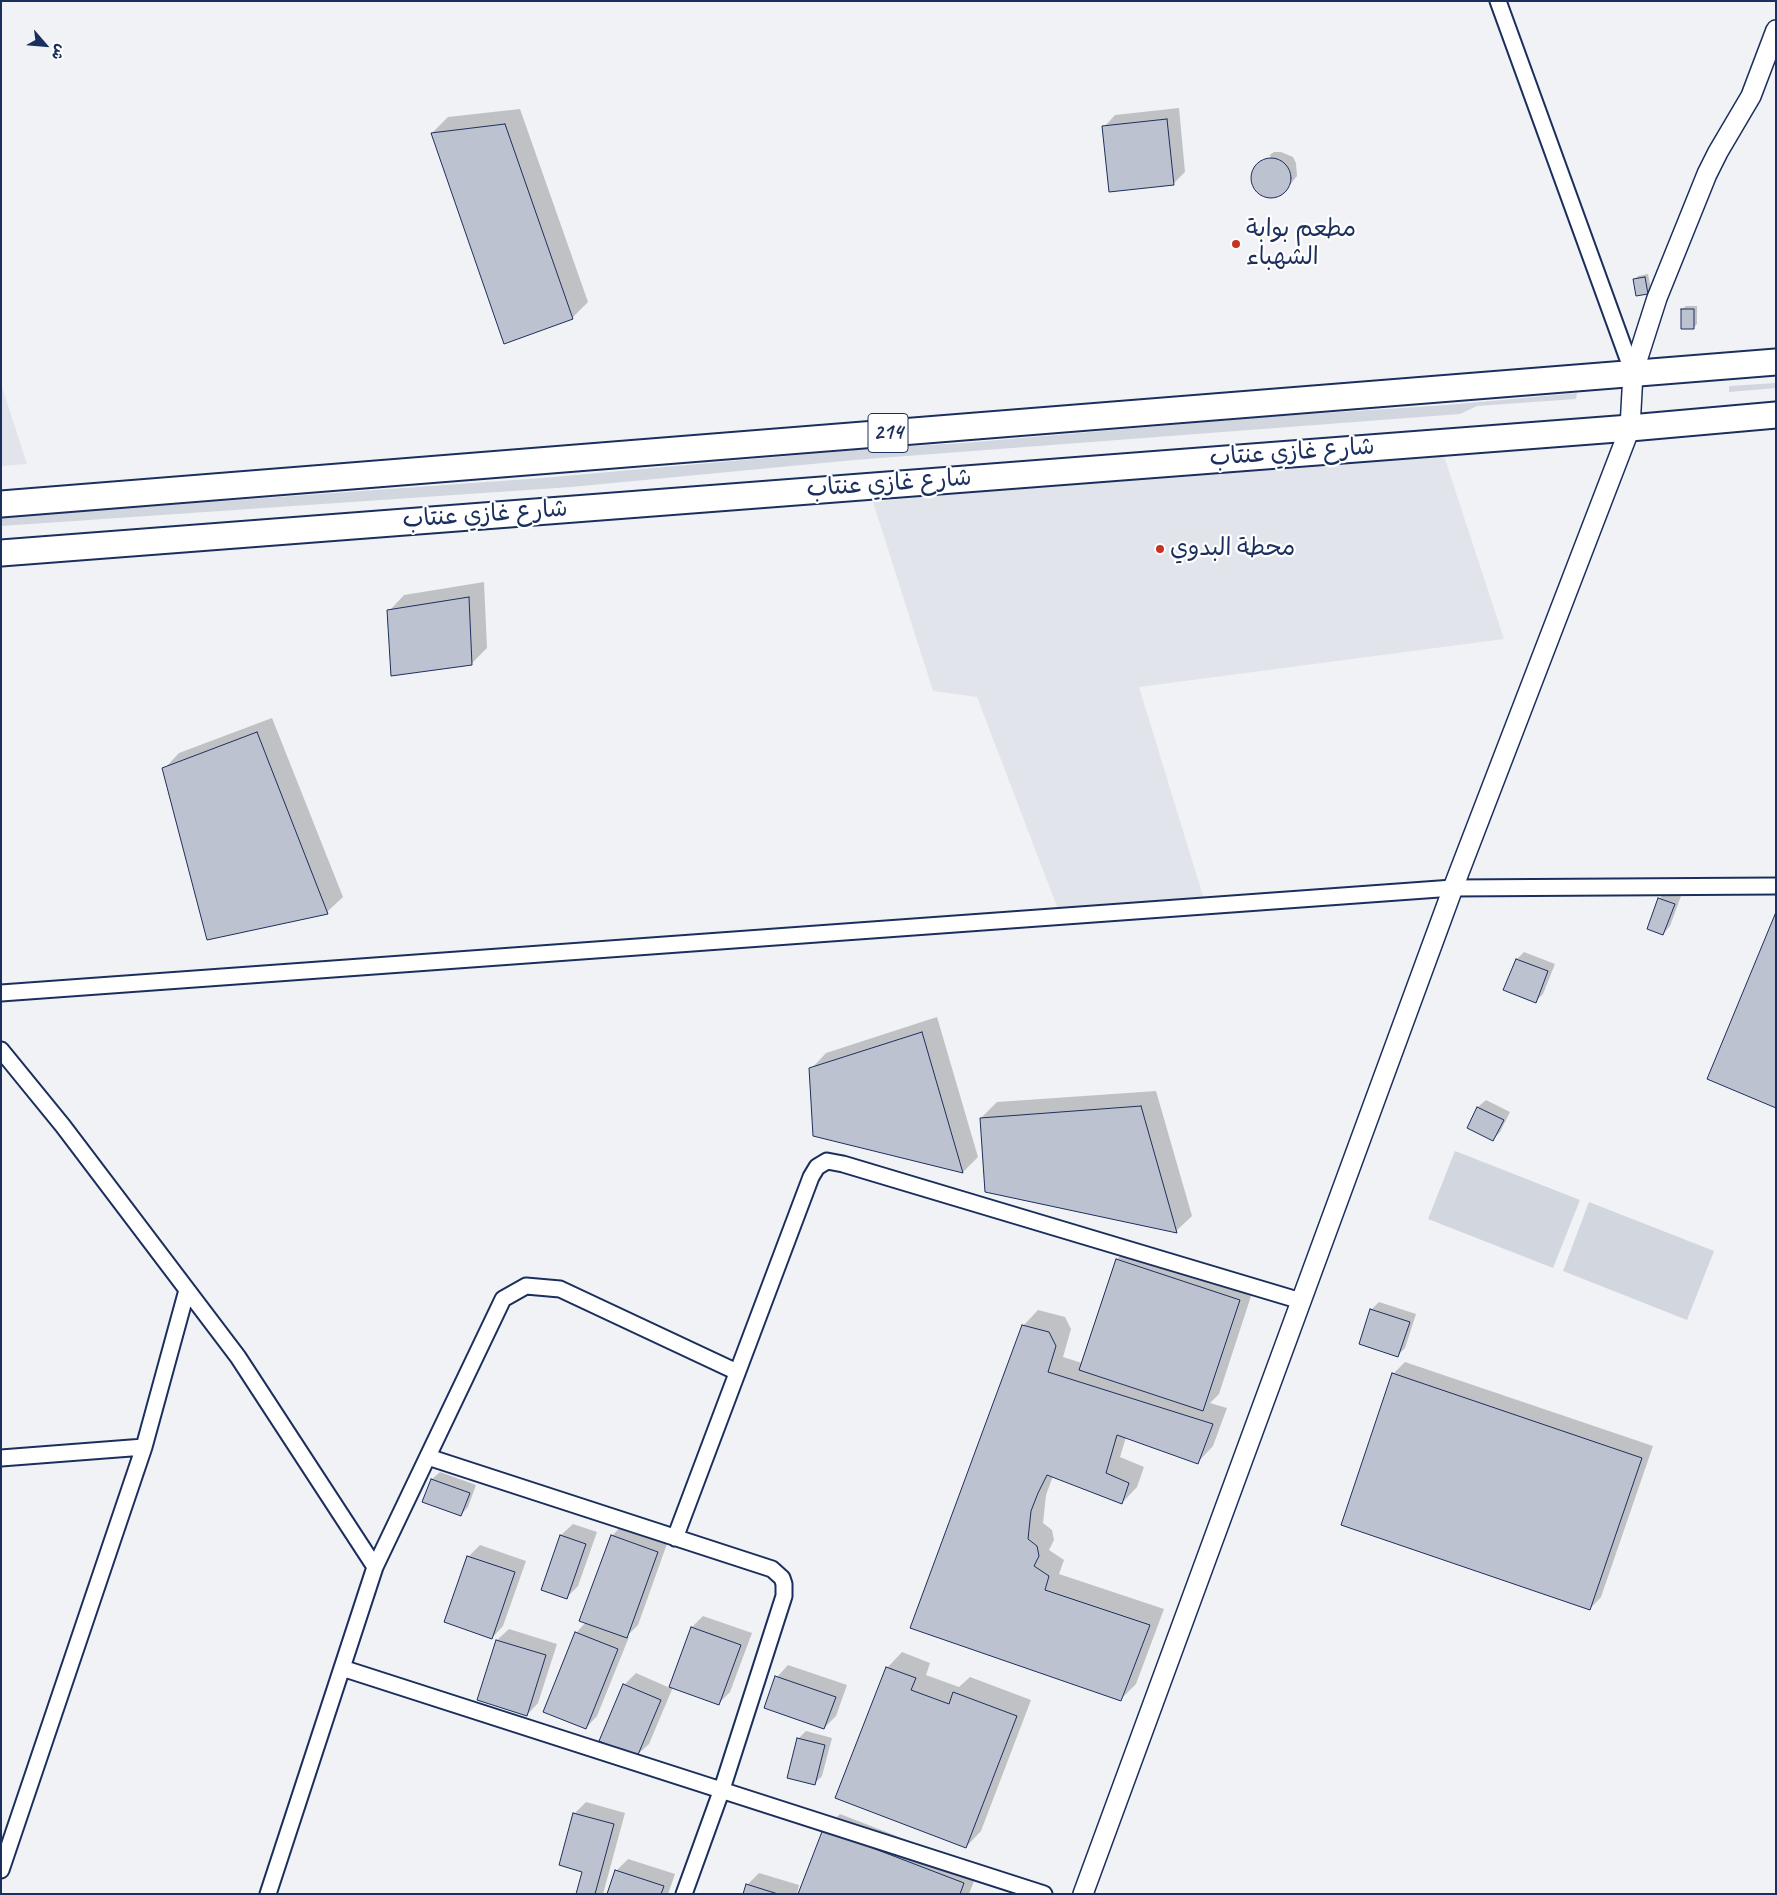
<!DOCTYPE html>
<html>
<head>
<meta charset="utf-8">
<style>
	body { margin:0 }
	#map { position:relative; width:1777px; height:1895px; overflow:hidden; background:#f1f2f5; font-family:Caveat,"Playpen Sans Arabic",sans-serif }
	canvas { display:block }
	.frame { position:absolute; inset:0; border:2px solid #1b2f5e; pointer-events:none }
	.north { position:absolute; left:20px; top:20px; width:50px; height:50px; -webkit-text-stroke:4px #fff; paint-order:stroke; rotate:117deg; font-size:14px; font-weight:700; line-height:20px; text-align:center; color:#1b2f5e }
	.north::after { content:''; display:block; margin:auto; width:18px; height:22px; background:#1b2f5e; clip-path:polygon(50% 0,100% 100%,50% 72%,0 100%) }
</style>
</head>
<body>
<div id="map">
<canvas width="1777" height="1895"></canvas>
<div class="frame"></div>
<div class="north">ش</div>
</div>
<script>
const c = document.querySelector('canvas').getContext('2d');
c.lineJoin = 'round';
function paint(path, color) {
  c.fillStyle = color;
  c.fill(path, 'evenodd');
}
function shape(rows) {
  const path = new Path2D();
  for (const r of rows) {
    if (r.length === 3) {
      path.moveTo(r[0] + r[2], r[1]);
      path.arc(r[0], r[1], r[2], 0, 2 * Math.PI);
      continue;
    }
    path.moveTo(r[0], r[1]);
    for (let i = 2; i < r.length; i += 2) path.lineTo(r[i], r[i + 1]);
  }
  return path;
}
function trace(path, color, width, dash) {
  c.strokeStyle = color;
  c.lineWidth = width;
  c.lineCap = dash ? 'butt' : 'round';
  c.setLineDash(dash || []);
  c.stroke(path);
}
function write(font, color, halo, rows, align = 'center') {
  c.font = font + ' Caveat,"Playpen Sans Arabic",sans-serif';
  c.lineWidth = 4.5;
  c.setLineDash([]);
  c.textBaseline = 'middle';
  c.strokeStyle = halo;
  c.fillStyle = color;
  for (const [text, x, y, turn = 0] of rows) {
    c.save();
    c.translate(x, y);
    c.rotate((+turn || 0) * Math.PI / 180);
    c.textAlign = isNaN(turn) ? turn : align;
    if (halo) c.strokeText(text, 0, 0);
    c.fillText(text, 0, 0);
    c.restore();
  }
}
paint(shape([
	[1,384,27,464,1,466],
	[1439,441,1504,639,1139,687,1206,906,1061,917,977,697,933,691,873,502]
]), '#e1e4ea');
paint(shape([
	[1776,383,1776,388,1729,392,1729,386],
	[1577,393,1576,399,1477,406,1460,414,854,460,571,487,1,526,1,517,542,478,877,448,964,443,1264,417,1447,405],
	[1455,1151,1580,1200,1553,1268,1428,1219],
	[1589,1202,1714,1251,1687,1320,1563,1271]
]), '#d2d6df');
paint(shape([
	[1179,108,1185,172,1173,184,1104,127,1115,115],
	[520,109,588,302,572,318,432,133,448,117],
	[1274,152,1281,152,1293,157,1296,163,1297,176,1285,191,1279,196,1271,197,1264,196,1257,192,1253,185,1252,178,1254,170,1259,164,1271,157,1270,155,1265,158],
	[1648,274,1651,289,1647,293,1635,279,1638,276],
	[1686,306,1697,306,1697,324,1693,328,1682,309],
	[484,582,487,648,471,664,389,611,404,595],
	[272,718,343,897,327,912,164,769,179,753],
	[1667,891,1681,896,1670,926,1663,934,1649,929,1660,898],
	[1524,952,1555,964,1543,994,1536,1001,1505,989,1517,959],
	[937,1017,978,1157,963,1172,815,1135,811,1069,826,1053],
	[1156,1091,1192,1216,1176,1231,981,1118,997,1102],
	[1486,1100,1510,1112,1500,1132,1493,1140,1468,1127,1478,1107],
	[1132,1244,1255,1284,1219,1394,1210,1403,1227,1408,1213,1446,1198,1462,1126,1437,1120,1457,1144,1467,1137,1487,1122,1503,1053,1476,1046,1495,1043,1523,1052,1530,1054,1540,1049,1550,1064,1560,1059,1574,1164,1609,1136,1684,1121,1699,912,1627,1023,1326,1038,1310,1065,1317,1071,1329,1063,1357,1082,1363,1117,1259],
	[1379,1302,1416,1314,1405,1348,1398,1355,1371,1310],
	[1405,1362,1653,1446,1601,1597,1590,1609,1393,1374],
	[440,1472,476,1485,468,1507,461,1515,424,1501,432,1479],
	[573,1524,597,1532,578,1586,566,1598,542,1589,561,1535],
	[623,1524,668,1541,638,1625,626,1637,629,1637,597,1716,586,1728,576,1633,586,1622,612,1536],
	[480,1545,526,1561,503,1626,492,1638,446,1622,469,1556],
	[703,1616,752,1633,730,1692,718,1704,673,1687,649,1744,637,1755,624,1685,636,1673,670,1688,692,1627],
	[509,1629,557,1644,538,1703,527,1715,478,1700,497,1640],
	[902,1652,930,1663,926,1675,959,1687,970,1677,1031,1700,981,1831,966,1847,887,1668],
	[788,1665,847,1685,836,1716,824,1728,777,1677],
	[806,1731,832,1738,822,1776,815,1783,798,1739],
	[586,1802,625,1813,603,1894,577,1894,583,1871,574,1814],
	[840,1814,979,1868,969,1894,799,1894,824,1830],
	[628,1859,675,1874,668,1894,609,1894,616,1871],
	[759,1873,799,1885,797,1894,744,1894,747,1885]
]), '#0003');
const building = shape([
	[1167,119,1174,185,1109,192,1102,126,1167,119],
	[505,124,573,319,504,344,431,133,505,124],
	[1271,178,20],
	[1645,277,1648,294,1636,296,1633,279,1645,277],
	[1681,309,1694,309,1694,329,1681,329,1681,309],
	[469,597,472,665,391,676,387,610,469,597],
	[257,732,328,914,207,940,162,768,257,732],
	[1658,898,1675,904,1663,935,1647,929,1658,898],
	[1776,912,1776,1108,1707,1079,1776,912],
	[1516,959,1548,971,1536,1003,1503,990,1516,959],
	[922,1032,963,1173,813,1136,809,1068,922,1032],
	[1141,1106,1177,1233,985,1192,980,1118,1141,1106],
	[1477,1107,1504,1120,1493,1141,1467,1128,1477,1107],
	[1116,1259,1240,1300,1203,1411,1079,1370,1116,1259],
	[1370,1309,1410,1322,1398,1357,1359,1344,1370,1309],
	[1022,1325,1049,1332,1056,1346,1048,1372,1213,1424,1198,1464,1117,1435,1106,1473,1129,1483,1122,1504,1047,1475,1038,1493,1031,1511,1028,1539,1037,1546,1039,1556,1034,1566,1049,1576,1045,1590,1150,1625,1121,1701,910,1628,1022,1325],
	[1392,1373,1642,1458,1590,1610,1341,1525,1392,1373],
	[431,1479,470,1493,461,1516,422,1502,431,1479],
	[560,1535,586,1544,567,1599,541,1590,560,1535],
	[611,1535,658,1552,627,1638,579,1621,611,1535],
	[467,1556,515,1572,492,1639,444,1622,467,1556],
	[691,1627,741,1645,719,1705,669,1687,691,1627],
	[575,1632,618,1649,586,1729,543,1712,575,1632],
	[496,1640,546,1655,527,1716,477,1700,496,1640],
	[886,1667,916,1678,911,1690,949,1704,953,1692,1017,1716,966,1848,835,1798,886,1667],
	[775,1676,836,1697,824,1729,764,1708,775,1676],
	[623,1684,661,1700,637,1757,599,1741,623,1684],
	[797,1738,825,1745,815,1785,787,1778,797,1738],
	[573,1813,614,1824,595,1894,576,1894,582,1872,559,1865,573,1813],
	[823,1829,964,1883,960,1894,798,1894,823,1829],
	[615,1870,664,1886,661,1894,607,1894,615,1870],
	[746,1884,778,1894,743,1894,746,1884]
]);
paint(building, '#bcc2d0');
trace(building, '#1b2f5e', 1);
const minor = shape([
	[1498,1,1633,373],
	[1,993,1453,888,1776,886],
	[1,1050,63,1126,238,1357,375,1567],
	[428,1457,772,1569,782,1578,784,1584,784,1596,722,1789,684,1894],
	[1,1458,144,1447],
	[675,1538,811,1177,817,1167,827,1161,843,1164,1301,1301],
	[342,1668,1044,1894],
	[1,1870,144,1447,187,1290],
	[268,1894,375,1567,503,1299,526,1286,560,1289,737,1372]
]);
const tertiary = shape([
	[1083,1894,1453,888,1630,428,1633,373,1657,298,1707,174,1718,152,1751,96,1776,30]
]);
const trunk = shape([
	[1,504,1776,362],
	[1,553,1630,428,1776,415]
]);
trace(minor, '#1b2f5e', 19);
trace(tertiary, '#1b2f5e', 22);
trace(trunk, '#1b2f5e', 29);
trace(minor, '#fff', 15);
trace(tertiary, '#fff', 19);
trace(trunk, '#fff', 25);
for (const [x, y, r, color] of [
	[1236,244,5,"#c8321e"],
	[1160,549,5,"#c8321e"]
]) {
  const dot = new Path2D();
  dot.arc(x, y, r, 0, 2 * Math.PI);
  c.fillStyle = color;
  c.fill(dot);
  trace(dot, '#fff', 2);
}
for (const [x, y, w] of [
	[888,433,40]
]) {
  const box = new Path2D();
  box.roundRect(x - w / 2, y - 19.5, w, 39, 4);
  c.fillStyle = '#fff';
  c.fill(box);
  trace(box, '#1b2f5e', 1);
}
write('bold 22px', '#1b2f5e', null, [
	["214",888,433]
]);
write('24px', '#1b2f5e', '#fff', [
	["مطعم بوابة",1246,230],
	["الشهباء",1246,258],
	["محطة البدوي",1170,549]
], 'left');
write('24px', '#1b2f5e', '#fff', [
	["شارع غازي عنتاب",1292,453,-4],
	["شارع غازي عنتاب",889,484,-4],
	["شارع غازي عنتاب",485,515,-4]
]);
</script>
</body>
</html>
